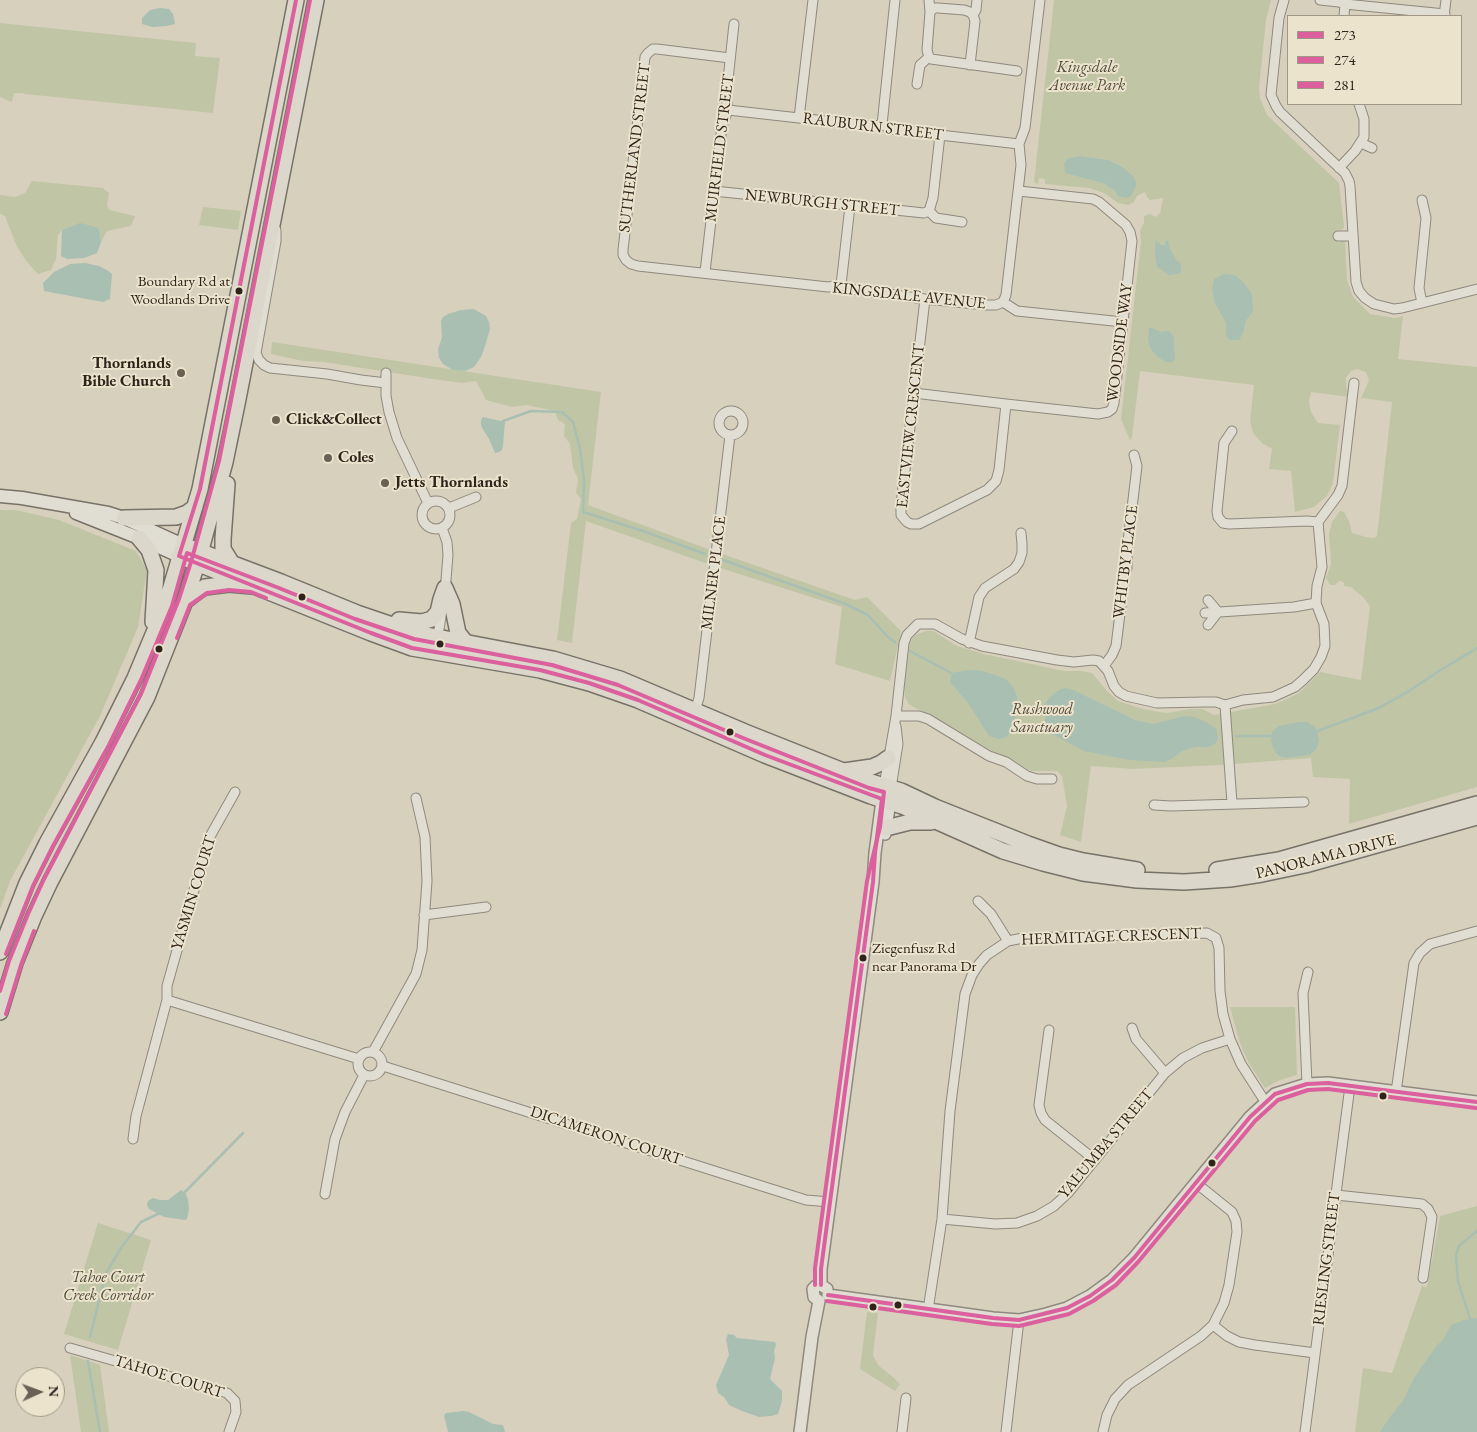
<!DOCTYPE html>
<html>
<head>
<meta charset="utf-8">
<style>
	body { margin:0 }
	#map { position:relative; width:1477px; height:1432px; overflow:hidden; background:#d7d0bd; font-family:"EB Garamond",serif }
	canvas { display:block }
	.legend { position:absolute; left:1287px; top:15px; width:175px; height:90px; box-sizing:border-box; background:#ece3cd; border:1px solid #a09786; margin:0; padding:6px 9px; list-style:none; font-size:15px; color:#2f241c }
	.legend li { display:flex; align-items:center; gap:10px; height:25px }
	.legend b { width:25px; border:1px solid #a09786 }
	.north { position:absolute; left:15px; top:1367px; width:50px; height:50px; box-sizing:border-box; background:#ece3cd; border:1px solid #a09786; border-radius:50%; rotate:88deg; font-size:14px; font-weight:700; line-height:20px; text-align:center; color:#2f241c }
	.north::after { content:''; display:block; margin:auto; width:18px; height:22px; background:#6a6054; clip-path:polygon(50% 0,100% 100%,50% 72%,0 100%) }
</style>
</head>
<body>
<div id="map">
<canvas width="1477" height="1432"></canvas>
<ul class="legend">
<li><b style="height:6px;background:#db609d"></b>273</li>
<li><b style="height:6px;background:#db609d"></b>274</li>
<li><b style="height:6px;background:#db609d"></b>281</li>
</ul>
<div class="north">N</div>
</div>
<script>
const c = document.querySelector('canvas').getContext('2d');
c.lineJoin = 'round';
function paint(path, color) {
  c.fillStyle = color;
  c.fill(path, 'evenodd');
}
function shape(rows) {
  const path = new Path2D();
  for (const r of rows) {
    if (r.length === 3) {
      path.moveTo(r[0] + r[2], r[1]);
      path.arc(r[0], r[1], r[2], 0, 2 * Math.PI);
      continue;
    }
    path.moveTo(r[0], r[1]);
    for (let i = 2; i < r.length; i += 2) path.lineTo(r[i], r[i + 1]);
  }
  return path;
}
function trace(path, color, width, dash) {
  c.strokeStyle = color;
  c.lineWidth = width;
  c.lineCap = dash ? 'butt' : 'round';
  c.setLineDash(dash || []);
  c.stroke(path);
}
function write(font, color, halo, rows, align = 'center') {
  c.font = font + ' "EB Garamond",serif';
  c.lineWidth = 4;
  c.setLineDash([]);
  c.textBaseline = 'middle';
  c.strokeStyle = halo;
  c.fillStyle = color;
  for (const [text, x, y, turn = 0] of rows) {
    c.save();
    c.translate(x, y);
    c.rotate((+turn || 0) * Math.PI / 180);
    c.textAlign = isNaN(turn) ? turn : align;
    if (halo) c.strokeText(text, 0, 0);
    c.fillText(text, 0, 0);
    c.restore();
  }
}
paint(shape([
	[1054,0,1271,0,1266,20,1259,88,1260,98,1267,115,1339,183,1344,226,1343,229,1334,232,1334,237,1338,242,1345,240,1347,280,1353,297,1370,314,1395,318,1403,316,1398,359,1477,367,1477,787,1349,824,1350,779,1313,777,1311,758,1221,765,1133,769,1091,766,1081,842,1060,835,1067,806,1062,776,1057,771,1031,771,1004,758,947,724,915,708,908,703,905,697,904,686,909,646,913,637,918,634,926,631,933,631,957,646,984,654,1064,671,1081,671,1092,673,1107,691,1118,701,1143,709,1166,713,1191,709,1202,709,1214,715,1270,705,1278,703,1299,693,1320,672,1361,680,1370,606,1363,597,1351,587,1344,586,1344,583,1343,582,1339,581,1335,585,1330,585,1326,578,1331,564,1329,534,1332,522,1340,511,1344,512,1349,521,1352,533,1366,537,1374,538,1377,536,1392,402,1361,398,1369,381,1366,372,1357,369,1351,371,1346,378,1346,386,1349,397,1311,392,1309,402,1311,412,1318,423,1340,425,1333,483,1327,496,1314,507,1295,512,1291,471,1269,469,1272,449,1262,443,1253,433,1250,421,1254,385,1140,371,1132,437,1130,440,1121,419,1141,241,1140,230,1144,223,1144,216,1150,214,1156,217,1160,213,1163,198,1150,200,1147,197,1145,192,1137,196,1134,202,1128,205,1118,203,1104,193,1089,188,1045,184,1045,179,1039,178,1038,184,1034,182],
	[1079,156,1109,160,1121,166,1136,187,1132,195,1114,190,1108,187,1107,184,1101,182],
	[1253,312,1246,321,1244,331,1226,336,1226,323],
	[1154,330,1162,332,1165,331,1174,337,1175,359],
	[0,23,196,43,195,56,220,58,213,113,25,94,23,93,14,93,12,102,2,98,0,97],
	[32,181,103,188,109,193,107,205,109,210,135,216,131,226,107,231,101,242,99,228,62,230,58,235,56,259,51,270,38,274,27,262,17,247,5,216,0,214,0,195,15,197,25,193],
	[203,207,241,211,238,230,199,225],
	[272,342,601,392,588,505,708,549,855,600,867,597,901,631,890,681,835,664,842,607,705,563,586,521,572,643,557,640,571,523,577,519,581,499,576,493,578,479,573,468,570,444,564,436,565,424,558,420,555,411,526,405,512,407,486,400,476,381,462,383,433,379,324,362,303,361,271,354],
	[0,510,16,510,59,520,136,551,147,570,138,627,100,716,10,881,0,909],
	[1230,1007,1295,1007,1297,1075,1280,1080,1265,1088,1248,1062,1239,1040],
	[1477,1206,1477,1432,1355,1432,1363,1368,1392,1373,1422,1286,1427,1287,1440,1216],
	[98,1223,151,1240,118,1350,64,1334],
	[867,1312,878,1313,873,1355,878,1365,893,1377,900,1384,895,1391,860,1369],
	[70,1355,100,1365,109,1432,81,1432]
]), '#c0c6a5');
paint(shape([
	[160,8,169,9,173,14,175,24,167,26,152,27,142,24,142,18,150,10],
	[1080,156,1109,160,1121,166,1133,176,1136,182,1136,187,1132,195,1128,198,1119,197,1114,190,1108,187,1106,184,1065,173,1064,164,1067,159],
	[80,223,99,228,101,242,97,253,84,258,67,259,61,256,62,230],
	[1166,240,1168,241,1170,249,1177,261,1181,264,1181,273,1169,275,1157,267,1155,255,1155,244,1156,241,1160,243,1160,245,1165,245],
	[85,263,99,266,107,270,112,274,110,299,103,302,44,291,43,283,54,272,70,264],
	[1224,274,1235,275,1244,283,1252,294,1253,312,1246,321,1244,331,1239,340,1230,340,1226,336,1226,323,1215,303,1212,290,1214,279],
	[474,309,486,316,489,322,490,329,485,346,481,357,474,367,465,371,453,370,443,364,439,358,438,350,442,337,441,321,443,317,448,314,461,310],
	[1149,327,1162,332,1165,331,1169,331,1174,337,1175,359,1172,362,1167,362,1159,358,1151,350,1148,340],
	[483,417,505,422,503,445,502,450,499,452,495,453,489,439,481,426,481,420],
	[969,670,982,671,995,675,1006,679,1014,688,1017,697,1017,710,1013,727,1007,737,999,739,989,736,968,703,950,682,952,673],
	[1066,688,1073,690,1135,720,1153,724,1185,716,1195,717,1206,722,1215,728,1217,731,1218,739,1215,744,1208,747,1195,747,1182,751,1173,758,1165,762,1129,760,1084,751,1050,733,1045,727,1045,704,1050,697,1059,690],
	[1299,722,1307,722,1314,726,1317,731,1319,741,1316,750,1309,755,1286,758,1279,756,1274,750,1271,740,1272,732,1279,726],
	[181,1190,186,1194,188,1200,189,1209,187,1219,185,1220,164,1217,149,1209,147,1205,148,1201,153,1198,160,1200,168,1200],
	[1477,1318,1477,1432,1380,1432,1389,1418,1403,1401,1414,1378,1437,1345,1443,1340,1451,1325,1464,1320],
	[728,1334,734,1335,737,1338,775,1342,776,1345,774,1351,775,1358,770,1379,782,1391,782,1401,778,1414,771,1416,759,1417,742,1411,729,1405,724,1397,718,1393,716,1385,729,1355,726,1339],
	[464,1411,469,1412,493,1424,503,1425,505,1432,448,1432,444,1416,446,1413]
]), '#a9bfb2');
trace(shape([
	[503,421,531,411,562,412,573,422,580,448,584,481,583,512,646,532,705,554],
	[723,560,843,603,868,615,888,637,895,642],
	[910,651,953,674],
	[1315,732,1379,708,1409,691,1439,671,1477,648],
	[1236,736,1274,736],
	[183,1194,243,1133],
	[1470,1319,1458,1281,1456,1255,1459,1246,1477,1231],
	[90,1337,106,1273,121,1248,141,1222,162,1212],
	[88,1361,100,1432]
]), '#a9bfb2', 2.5);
const minor = shape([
	[929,0,930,12,927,50,929,57,931,59,1017,71],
	[1284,0,1279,18,1271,95,1276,106,1280,112,1332,161,1345,173,1349,181,1350,186,1356,282,1359,291,1365,298,1374,304,1394,309,1402,308,1477,289],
	[1320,0,1339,2,1345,4,1344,16],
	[1345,4,1445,14],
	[930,12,934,8,938,8,964,10,970,12,973,15,975,21,970,65],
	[973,15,976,10,977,0],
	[1444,16,1446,0],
	[730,58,657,49,653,49,648,53,645,57,623,250,623,255,626,260,631,264,638,266,828,287,841,285,851,289,925,299,986,305,996,305,1003,302,1006,295,1021,165,1019,144,1025,128,1040,0],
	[917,84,920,65,929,57],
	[728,110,870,126,882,125,896,130,1019,144],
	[799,118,813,0],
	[882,125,895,0],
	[1361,143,1372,148],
	[1339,168,1355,151,1364,137,1364,119,1359,104],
	[714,191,924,213,929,211,933,198,940,135],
	[929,211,936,218,962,222],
	[276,230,276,241,256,353,259,360,264,365,270,368,327,374,361,380,386,383],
	[1338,236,1353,236],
	[705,272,722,126,728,110,726,98,734,24],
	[841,285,850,206],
	[925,299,901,504,901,515,907,522,911,524,919,524,987,490,996,481,999,470,1006,404],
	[1003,302,1017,311,1123,322],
	[1422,303,1419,288,1426,218,1422,200],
	[386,373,386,396,389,412,397,438,428,503],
	[914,393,1006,404,1098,414,1108,412,1112,409,1114,403,1132,241,1130,232,1126,225,1099,202,1093,199,1019,191],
	[731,423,12],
	[1232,431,1224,443,1217,511,1218,517,1223,523,1229,524,1307,521,1318,522],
	[436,515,14],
	[449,508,476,497],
	[442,528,447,542,448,555,445,592],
	[1205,613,1294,607,1316,603],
	[1208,625,1218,612,1208,600],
	[437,642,442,610],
	[969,643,979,597,985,588,1014,569,1019,562,1022,553,1022,544,1021,533],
	[1104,666,1112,655,1116,646,1125,573,1127,568,1127,550,1137,466,1134,455],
	[1225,705,1232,803],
	[695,711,699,698,730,435],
	[896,716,919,716,928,719,989,756,1006,762,1027,776,1037,779,1052,779],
	[884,786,896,716,904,643,907,635,918,624,935,624,962,639,982,646,1057,660,1074,662,1093,660,1099,661,1108,671,1114,686,1119,692,1126,696,1157,703,1204,702,1216,702,1225,705,1243,700,1273,697,1295,687,1303,680,1314,669,1321,657,1325,646,1324,624,1316,603,1317,586,1322,567,1318,522,1338,495,1342,486,1354,383],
	[891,788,898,744,896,726],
	[1154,805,1171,806,1304,802],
	[978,901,991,914,1008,941],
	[424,915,486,907],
	[167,1000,359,1059],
	[1132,1028,1136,1039,1165,1073],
	[1049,1030,1039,1105,1041,1113,1045,1120,1095,1160],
	[370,1064,12],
	[373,1052,416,974,422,950,427,881,425,837,416,798],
	[383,1066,806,1200,830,1202],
	[1307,1084,1303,993,1308,972],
	[1396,1092,1414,963,1420,953,1430,944,1477,931],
	[133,1139,136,1116,167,1000,167,986,208,840,235,792],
	[325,1194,335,1139,345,1112,364,1075],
	[1336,1195,1422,1204,1428,1209,1432,1217,1423,1278],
	[942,1219,995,1224,1017,1223,1037,1216,1054,1206,1068,1193,1165,1073,1183,1058,1202,1048,1230,1039],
	[928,1310,942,1219,950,1111,965,994,972,975,979,964,987,955,1008,941,1023,938,1207,933,1216,938,1219,948,1220,991,1223,1014,1230,1039,1241,1064,1266,1103],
	[1213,1325,1227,1336,1239,1342,1255,1345,1315,1353],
	[70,1348,227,1393,235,1401,236,1412,229,1432],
	[902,1432,906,1398],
	[1006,1432,1019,1320],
	[1103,1432,1107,1415,1115,1399,1128,1385,1201,1336,1213,1325,1224,1303,1229,1285,1237,1232,1236,1221,1232,1212,1196,1183],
	[1305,1432,1350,1086]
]);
const tertiary = shape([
	[885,834,891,796],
	[821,1285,821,1269,873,882,875,853,883,793],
	[828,1295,993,1318,1019,1320,1046,1314,1067,1308,1090,1296,1112,1280,1134,1258,1250,1117,1275,1094,1307,1084,1328,1083,1477,1102],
	[819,1301,814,1297,813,1289,816,1286,821,1285,827,1289],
	[800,1432,812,1337,819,1301]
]);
const secondary = shape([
	[0,496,22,498,108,513,124,518,183,545],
	[76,513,139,538,179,556]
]);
const primary = shape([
	[183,545,281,582,357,613,416,633,553,659,620,679,745,732,871,782,901,791,935,807,1028,844,1059,855,1083,861,1137,870],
	[179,556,371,633,412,648,540,670,589,683,638,700,765,755,871,796,902,806,1003,851,1043,863,1083,873,1137,880,1184,882,1230,879,1262,874,1305,865,1477,817],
	[445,588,452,604,458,633,467,644],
	[399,620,422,622,432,619,438,612,441,599,445,588],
	[844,771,872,767,881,763,888,758],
	[886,828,910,822,931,822],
	[1217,870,1279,860,1477,804]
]);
const trunk = shape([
	[227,484,223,539,223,549,231,562],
	[124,518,176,517,187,513,195,507],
	[139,538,149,550,156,570,153,622],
	[185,601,198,591,205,587,229,584,252,586],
	[0,952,27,883,47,843,103,742,135,678,166,604,200,489,296,0],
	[0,1012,15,963,34,916,50,882,147,697,185,601,197,564,225,462,237,404,316,0]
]);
trace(minor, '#8f897e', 11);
trace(tertiary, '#8f897e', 14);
trace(secondary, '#777268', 15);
trace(primary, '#777268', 18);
trace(trunk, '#777268', 18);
trace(minor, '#e0ddd3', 9);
trace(tertiary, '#e0ddd3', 11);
trace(secondary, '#e0ddd3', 12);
trace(primary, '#dbd7cb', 15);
trace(trunk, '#dbd7cb', 15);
trace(shape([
	[296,0,200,489,179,556,371,633,412,648,540,670,589,683,638,700,765,755,882,799,875,853,873,882,821,1269,821,1285],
	[828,1295,993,1318,1019,1320,1067,1308,1090,1296,1112,1280,1134,1258,1250,1117,1275,1094,1307,1084,1328,1083,1477,1102]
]), '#db609d', 4);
trace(shape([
	[177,638,190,605,207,593,229,590,251,592,266,598],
	[6,954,33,886,53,846,109,745,141,680,172,606,187,553,279,588,355,619,414,639,552,665,618,685,743,738,869,788,884,792,880,827,867,881,815,1268,815,1285],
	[6,1014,21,965,34,931],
	[827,1301,992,1324,1019,1326,1069,1314,1093,1301,1116,1285,1138,1262,1255,1121,1278,1100,1308,1090,1328,1089,1476,1108]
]), '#db609d', 4);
trace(shape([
	[0,991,9,961,28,914,44,879,141,694,179,599,191,562,219,461,310,0]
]), '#db609d', 4);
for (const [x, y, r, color] of [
	[239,291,4.5,"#2f241c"],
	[181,373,5,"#6a6054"],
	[276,420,5,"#6a6054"],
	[328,458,5,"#6a6054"],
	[385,483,5,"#6a6054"],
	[302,597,4.5,"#2f241c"],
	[440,644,4.5,"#2f241c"],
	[159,649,4.5,"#2f241c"],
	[730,732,4.5,"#2f241c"],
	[863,958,4.5,"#2f241c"],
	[1383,1096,4.5,"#2f241c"],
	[1212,1163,4.5,"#2f241c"],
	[898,1305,4.5,"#2f241c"],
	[873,1307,4.5,"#2f241c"]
]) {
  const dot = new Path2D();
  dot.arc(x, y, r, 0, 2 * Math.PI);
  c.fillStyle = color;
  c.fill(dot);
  trace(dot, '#ece3cd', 2);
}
write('15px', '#2f241c', '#ece3cd', [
	["Boundary Rd at",230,282],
	["Woodlands Drive",230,300],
	["Ziegenfusz Rd",872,949,"left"],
	["near Panorama Dr",872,967,"left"]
], 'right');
write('italic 16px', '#4e4a39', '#ece3cd', [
	["Kingsdale",1087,68],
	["Avenue Park",1087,86],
	["Rushwood",1042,710],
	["Sanctuary",1042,728],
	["Tahoe Court",108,1278],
	["Creek Corridor",108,1296]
]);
write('16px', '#2f241c', '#ece3cd', [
	["RAUBURN STREET",873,127,7],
	["SUTHERLAND STREET",635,148,-83],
	["MUIRFIELD STREET",720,148,-83],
	["NEWBURGH STREET",822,203,6],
	["KINGSDALE AVENUE",909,296,6],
	["WOODSIDE WAY",1120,343,-83],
	["EASTVIEW CRESCENT",911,426,-84],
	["WHITBY PLACE",1126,562,-83],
	["MILNER PLACE",714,573,-83],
	["PANORAMA DRIVE",1326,857,-14],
	["YASMIN COURT",194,893,-73],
	["HERMITAGE CRESCENT",1111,937,-2],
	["DICAMERON COURT",606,1136,18],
	["YALUMBA STREET",1106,1144,-50],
	["RIESLING STREET",1327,1259,-83],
	["TAHOE COURT",169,1377,17]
]);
write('bold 16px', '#2f241c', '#ece3cd', [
	["Thornlands",171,364,"right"],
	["Bible Church",171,382,"right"],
	["Click&Collect",286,420],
	["Coles",338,458],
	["Jetts Thornlands",395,483]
], 'left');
</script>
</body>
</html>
